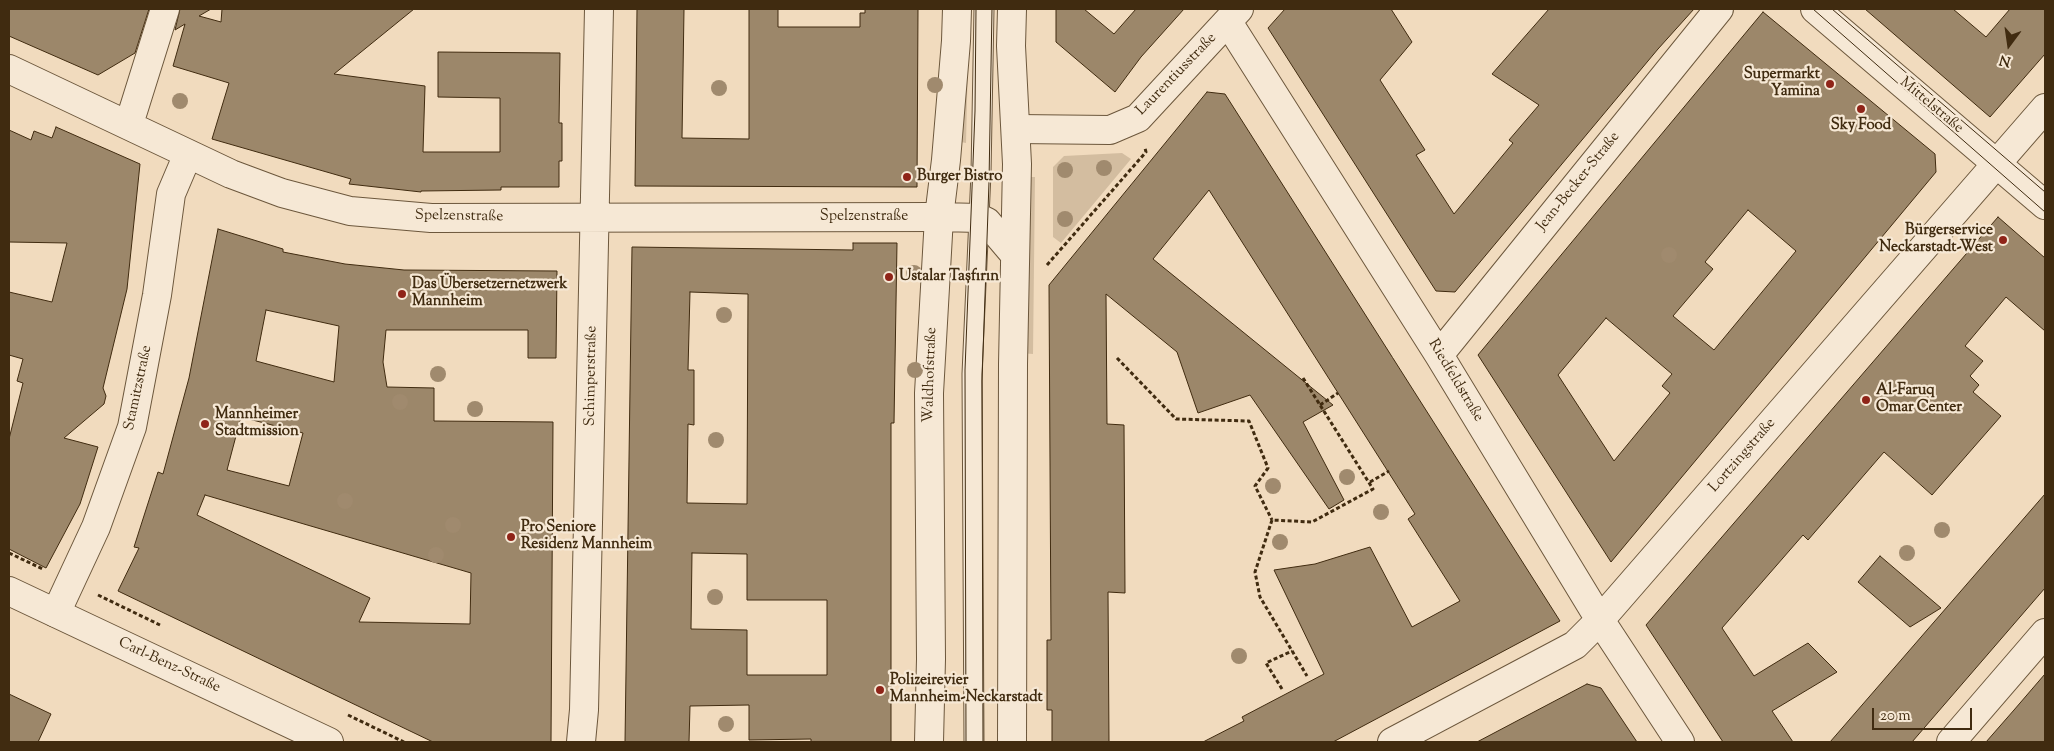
<!DOCTYPE html>
<html>
<head>
<meta charset="utf-8">
<style>
	body { margin:0 }
	#map { position:relative; width:2054px; height:751px; overflow:hidden; background:#f1dbbe; font-family:"Sorts Mill Goudy",serif }
	canvas { display:block }
	.frame { position:absolute; inset:0; border:10px solid #402b10; pointer-events:none }
	.north { position:absolute; left:1984px; top:20px; width:50px; height:50px; -webkit-text-stroke:4px #f6e8d5; paint-order:stroke; rotate:194deg; font-size:14px; font-weight:700; line-height:20px; text-align:center; color:#402b10 }
	.north::after { content:''; display:block; margin:auto; width:18px; height:22px; background:#402b10; clip-path:polygon(50% 0,100% 100%,50% 72%,0 100%) }
	.scale { position:absolute; left:1872px; top:708px; width:100px; height:22px; box-sizing:border-box; border:2px solid #402b10; border-top:0; padding-left:6px; font-size:15px; line-height:18px; white-space:nowrap; color:#402b10; -webkit-text-stroke:4px #f6e8d5; paint-order:stroke }
</style>
</head>
<body>
<div id="map">
<canvas width="2054" height="751"></canvas>
<div class="frame"></div>
<div class="north">N</div>
<div class="scale">20 m</div>
</div>
<script>
const c = document.querySelector('canvas').getContext('2d');
c.lineJoin = 'round';
function paint(path, color) {
  c.fillStyle = color;
  c.fill(path, 'evenodd');
}
function shape(rows) {
  const path = new Path2D();
  for (const r of rows) {
    path.moveTo(r[0], r[1]);
    for (let i = 2; i < r.length; i += 2) path.lineTo(r[i], r[i + 1]);
  }
  return path;
}
function trace(path, color, width, dash) {
  c.strokeStyle = color;
  c.lineWidth = width;
  c.lineCap = dash ? 'butt' : 'round';
  c.setLineDash(dash || []);
  c.stroke(path);
}
function write(font, color, halo, rows, align = 'center') {
  c.font = font + ' "Sorts Mill Goudy",serif';
  c.lineWidth = 4.5;
  c.setLineDash([]);
  c.textBaseline = 'middle';
  c.strokeStyle = halo;
  c.fillStyle = color;
  for (const [text, x, y, turn = 0] of rows) {
    c.save();
    c.translate(x, y);
    c.rotate((+turn || 0) * Math.PI / 180);
    c.textAlign = isNaN(turn) ? turn : align;
    if (halo) c.strokeText(text, 0, 0);
    c.fillText(text, 0, 0);
    c.restore();
  }
}
paint(shape([
	[968,60,966,143,956,141],
	[1122,153,1131,159,1061,243,1053,237,1053,167,1064,156],
	[1024,177,1035,177,1033,354,1020,353]
]), '#d3bda0');
const building = shape([
	[9,9,149,9,135,53,98,75,9,36,9,9],
	[180,9,211,9,199,16,221,22,222,9,414,9,334,74,425,86,423,152,500,152,500,98,438,97,438,52,560,53,559,123,562,123,562,161,559,161,559,187,501,187,501,190,421,191,421,192,349,184,351,179,212,139,229,83,173,66,185,24,175,30,180,9],
	[637,9,684,9,682,138,749,139,749,9,778,9,778,27,860,27,860,13,865,13,865,9,918,9,917,187,635,186,637,9],
	[1056,9,1084,9,1114,34,1136,9,1184,9,1141,57,1115,92,1056,42,1056,9],
	[1285,9,1391,9,1412,42,1380,80,1425,150,1416,155,1454,214,1513,143,1509,140,1539,105,1492,74,1549,9,1694,9,1658,49,1455,292,1436,291,1268,28,1285,9],
	[1865,9,1953,9,1986,37,2010,9,2045,9,2045,54,1990,117,1865,9],
	[1763,12,1935,154,1936,172,1611,562,1478,355,1763,12],
	[1748,210,1796,251,1714,350,1673,316,1713,269,1705,262,1748,210],
	[1606,318,1672,374,1662,386,1670,393,1614,461,1558,375,1606,318],
	[1207,92,1225,94,1560,621,1333,742,1203,742,1244,721,1242,717,1324,674,1274,570,1315,564,1370,547,1412,627,1460,601,1408,519,1415,514,1209,190,1153,259,1333,405,1303,422,1344,500,1329,509,1250,395,1198,413,1177,352,1106,294,1107,424,1124,425,1125,593,1108,592,1109,742,1052,742,1052,710,1047,710,1047,640,1051,640,1049,285,1207,92],
	[56,127,140,164,127,289,103,388,106,396,104,404,64,438,98,447,80,504,46,568,9,549,9,439,23,383,17,381,23,359,9,355,9,292,52,302,67,243,9,242,9,130,31,140,34,131,52,138,56,127],
	[1998,217,2045,258,2045,331,2006,297,1965,346,1983,361,1970,376,1979,385,1973,392,2001,416,1932,495,1884,452,1808,540,1803,535,1722,628,1754,676,1808,643,1837,672,1772,711,1793,742,1723,742,1646,625,1998,217],
	[218,229,283,249,283,252,345,264,404,270,557,271,556,358,528,358,528,330,386,330,383,362,387,387,434,388,434,421,553,422,551,742,433,742,118,591,139,548,134,547,158,472,163,474,189,378,218,229],
	[266,310,339,326,334,382,256,361,266,310],
	[241,417,303,433,289,486,227,470,241,417],
	[205,495,471,573,470,624,359,622,370,598,197,515,205,495],
	[853,243,897,243,894,423,891,423,891,742,811,742,811,739,749,740,749,705,690,706,689,742,625,742,632,247,853,250,853,243],
	[690,292,748,294,747,504,687,503,688,424,694,425,694,370,688,370,690,292],
	[692,553,747,554,747,600,827,600,827,675,747,675,747,630,691,629,692,553],
	[2045,494,2045,588,1912,742,1830,742,2045,494],
	[1880,556,1941,608,1910,627,1858,582,1880,556],
	[2045,674,2045,742,1986,742,2014,710,2045,674],
	[1587,684,1601,688,1637,742,1477,742,1587,684],
	[9,694,51,714,38,742,9,742,9,694]
]);
paint(building, '#9c876a');
trace(building, '#402b10', 1);
const service = shape([
	[974,742,972,374,981,173,984,9]
]);
const minor = shape([
	[1815,9,2045,205],
	[1228,22,1439,355,1600,620,1680,742],
	[9,69,231,174,282,193,350,211,431,218,939,217],
	[129,124,165,9],
	[1017,129,1110,130,1138,118,1239,9],
	[1439,355,1719,9],
	[56,613,96,527,132,427,157,295,171,194,188,154],
	[581,742,584,710,599,9],
	[1392,742,1575,645,1600,620,2045,108],
	[1951,742,2045,633]
]);
const tertiary = shape([
	[939,217,979,218,987,222,1015,255],
	[9,591,329,742],
	[929,742,931,659,929,393,939,217,946,160,956,41,957,9],
	[1012,742,1013,364,1017,164,1011,46,1012,9]
]);
trace(service, '#6c573c', 21);
trace(minor, '#6c573c', 30);
trace(tertiary, '#6c573c', 30);
trace(shape([
	[1047,265,1146,152,1145,148],
	[1117,358,1176,419,1249,421,1268,468,1255,486,1272,520],
	[1303,378,1373,489,1312,522,1272,520,1255,572,1260,597,1307,676],
	[1320,405,1338,393],
	[1370,482,1389,471],
	[9,553,43,569],
	[98,595,160,625],
	[1282,689,1266,663,1292,651],
	[348,715,404,742]
]), '#402b10', 3, [4, 2.5]);
trace(service, '#f6e8d5', 19);
trace(minor, '#f6e8d5', 28);
trace(tertiary, '#f6e8d5', 28);
trace(shape([
	[1813,9,2045,212],
	[1832,9,2045,192],
	[966,742,965,370,975,111,976,9],
	[983,742,982,381,989,182,992,9]
]), '#402b10', 1);
c.fillStyle = '#a08a6e';
for (const [x, y] of [
	[935,85],
	[719,88],
	[180,101],
	[1104,168],
	[1065,170],
	[1065,219],
	[1669,255],
	[914,273],
	[724,315],
	[915,370],
	[438,374],
	[400,402],
	[475,409],
	[716,440],
	[1347,477],
	[1273,486],
	[345,501],
	[1381,512],
	[453,525],
	[1942,530],
	[1280,542],
	[1907,553],
	[436,555],
	[715,597],
	[1239,656],
	[726,724]
]) {
  c.beginPath();
  c.arc(x, y, 8, 0, 2 * Math.PI);
  c.fill();
}
for (const [x, y, r, color] of [
	[1830,84,5,"#8f2418"],
	[1861,109,5,"#8f2418"],
	[907,177,5,"#8f2418"],
	[2003,240,5,"#8f2418"],
	[889,277,5,"#8f2418"],
	[402,294,5,"#8f2418"],
	[1866,400,5,"#8f2418"],
	[205,424,5,"#8f2418"],
	[511,537,5,"#8f2418"],
	[880,690,5,"#8f2418"]
]) {
  const dot = new Path2D();
  dot.arc(x, y, r, 0, 2 * Math.PI);
  c.fillStyle = color;
  c.fill(dot);
  trace(dot, '#f6e8d5', 2);
}
write('15px', '#402b10', '#f6e8d5', [
	["Laurentiusstraße",1177,75,-46],
	["Mittelstraße",1931,106,40],
	["Jean-Becker-Straße",1579,182,-51],
	["Spelzenstraße",459,217,1],
	["Spelzenstraße",864,217],
	["Waldhofstraße",931,375,-88],
	["Schimperstraße",592,376,-89],
	["Riedfeldstraße",1455,381,59],
	["Stamitzstraße",139,388,-78],
	["Lortzingstraße",1743,456,-49],
	["Carl-Benz-Straße",169,666,25]
]);
write('bold 15px', '#402b10', '#f6e8d5', [
	["Supermarkt",1820,75,"right"],
	["Yamina",1820,92,"right"],
	["Sky Food",1861,126,"center"],
	["Burger Bistro",917,177],
	["Bürgerservice",1993,231,"right"],
	["Neckarstadt-West",1993,248,"right"],
	["Ustalar Taşfırın",899,277],
	["Das Übersetzernetzwerk",412,285],
	["Mannheim",412,302],
	["Al-Faruq",1876,391],
	["Omar Center",1876,408],
	["Mannheimer",215,415],
	["Stadtmission",215,432],
	["Pro Seniore",521,528],
	["Residenz Mannheim",521,545],
	["Polizeirevier",890,681],
	["Mannheim-Neckarstadt",890,698]
], 'left');
</script>
</body>
</html>
